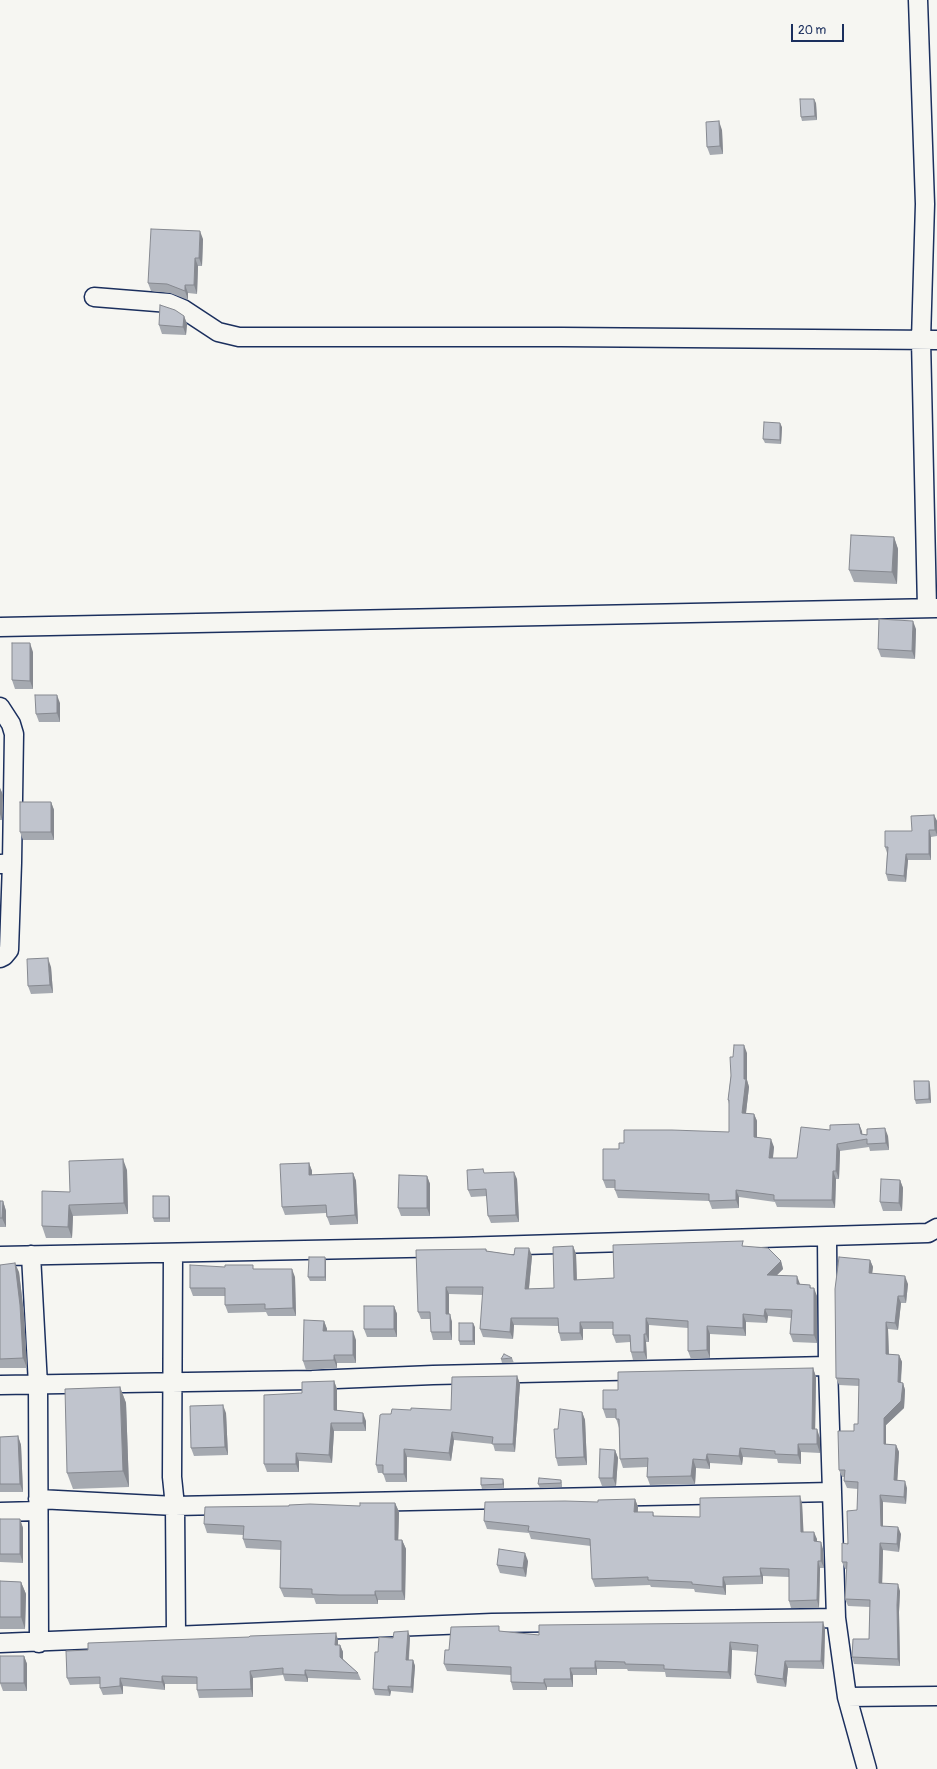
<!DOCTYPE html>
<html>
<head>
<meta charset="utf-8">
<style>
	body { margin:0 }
	#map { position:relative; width:937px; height:1769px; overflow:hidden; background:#f6f6f2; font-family:Pangolin,sans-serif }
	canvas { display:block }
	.scale { position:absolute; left:791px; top:24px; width:53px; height:18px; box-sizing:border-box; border:2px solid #1b2f5e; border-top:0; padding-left:5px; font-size:12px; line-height:14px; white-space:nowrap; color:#1b2f5e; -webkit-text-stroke:3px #f6f6f2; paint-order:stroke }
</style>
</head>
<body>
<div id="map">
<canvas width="937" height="1769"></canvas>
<div class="scale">20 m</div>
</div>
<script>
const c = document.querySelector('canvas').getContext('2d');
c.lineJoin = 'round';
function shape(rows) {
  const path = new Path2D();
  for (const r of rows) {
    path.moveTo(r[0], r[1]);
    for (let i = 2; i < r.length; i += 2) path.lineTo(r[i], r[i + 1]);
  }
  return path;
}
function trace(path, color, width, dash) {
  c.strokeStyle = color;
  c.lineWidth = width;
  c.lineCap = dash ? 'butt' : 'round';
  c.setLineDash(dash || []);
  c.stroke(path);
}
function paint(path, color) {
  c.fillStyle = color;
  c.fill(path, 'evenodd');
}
const street = shape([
	[918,0,925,204,921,340,927,608],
	[94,297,169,303,183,309,218,332,239,337,561,337,937,340],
	[0,627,937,608],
	[0,707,11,724,14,734,12,863],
	[0,958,4,956,9,950,12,863,1,864],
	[827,1236,828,1366,836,1618,847,1697,867,1769],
	[173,1253,172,1477,175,1506,176,1635],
	[31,1255,38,1385,39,1643],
	[0,1256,457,1247,827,1236,928,1233,937,1228],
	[0,1385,312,1380,433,1375,828,1366],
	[38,1499,175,1506,832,1492],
	[0,1512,38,1511],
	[0,1643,492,1623,836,1618],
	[847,1697,937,1696]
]);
trace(street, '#1b2f5e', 21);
trace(street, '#f6f6f2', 18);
paint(shape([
	[816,103,817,120,802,121,801,117],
	[722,130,723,154,710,155,707,147],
	[203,239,202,266,198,266,197,294,188,293,188,300,170,293,151,291,148,283],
	[184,316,187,324,186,335,162,334,159,325],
	[782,427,781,444,765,443,763,439],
	[894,537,898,549,897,584,854,582,849,570],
	[916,629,915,659,881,657,878,649],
	[33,652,33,689,15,689,12,680],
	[60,703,60,722,39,722,36,714],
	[0,788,3,795,2,820,0,820],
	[51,802,54,810,54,840,23,840,20,832],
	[934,815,937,821,937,836,931,837,931,860,908,860,906,882,888,881,886,874,887,853,885,847,912,831],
	[51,967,53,993,31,994,28,986],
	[747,1053,747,1080,749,1087,746,1113,754,1114,757,1121,757,1137,774,1147,773,1158,797,1158,830,1130,859,1124,862,1134,888,1136,889,1150,870,1151,869,1147,840,1151,839,1179,836,1179,835,1208,777,1207,775,1202,739,1197,739,1208,712,1209,709,1201,618,1198,615,1190,615,1188,606,1188,603,1180,619,1149,624,1143,729,1132,729,1104,728,1100,733,1057],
	[929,1081,930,1086,931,1103,916,1104,915,1100],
	[309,1163,312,1171,312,1175,353,1173,356,1181,358,1224,330,1225,327,1217,326,1213,285,1215,282,1207],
	[127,1170,128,1214,73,1216,72,1238,46,1238,42,1226,70,1192],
	[485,1173,517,1179,519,1222,491,1223,488,1216,487,1196,471,1197,468,1190],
	[427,1176,430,1184,430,1216,401,1216,398,1208],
	[900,1180,903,1188,902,1211,883,1211,880,1202],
	[169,1196,170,1200,170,1222,154,1222,153,1218],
	[0,1201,3,1201,6,1211,6,1227,0,1227],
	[573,1246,576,1254,577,1280,614,1278,744,1246,781,1261,783,1269,777,1275,800,1284,810,1285,811,1288,817,1296,817,1343,793,1342,790,1334,791,1318,768,1316,767,1323,746,1322,746,1336,710,1334,710,1358,691,1359,688,1351,688,1328,649,1325,649,1342,646,1342,647,1360,633,1360,631,1352,630,1342,616,1343,613,1335,613,1329,583,1329,583,1340,561,1341,559,1333,558,1326,514,1325,513,1339,483,1337,480,1329,483,1295,449,1294,449,1314,452,1322,452,1340,433,1340,431,1332,430,1319,421,1319,418,1312,486,1249,487,1251,514,1255,532,1256,529,1289,554,1288],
	[325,1257,326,1262,326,1281,310,1281,308,1277],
	[870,1260,873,1267,872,1274,908,1284,906,1303,901,1303,898,1330,888,1329,889,1354,899,1355,902,1362,901,1383,903,1383,905,1390,904,1408,886,1425,886,1444,896,1445,899,1452,897,1480,907,1488,906,1504,883,1502,883,1526,901,1534,899,1552,883,1550,882,1583,900,1591,899,1612,900,1666,854,1664,852,1657,869,1639,870,1607,848,1606,845,1599,847,1569,845,1569,842,1562,857,1510,858,1489,847,1488,844,1481,844,1477,842,1477,839,1470,854,1431,858,1424,859,1386,839,1385,836,1378],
	[0,1265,19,1272,24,1314,27,1368,0,1368],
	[255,1269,295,1277,296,1316,268,1316,266,1312,228,1313,225,1305,225,1296,193,1296,190,1288],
	[394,1306,397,1314,397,1337,367,1337,364,1329],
	[324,1321,327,1329,327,1331,356,1340,356,1363,337,1363,337,1368,306,1370,303,1361],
	[475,1327,475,1345,460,1345,459,1341],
	[512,1358,514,1363,502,1363,501,1359],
	[813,1368,816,1377,815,1429,820,1438,820,1453,801,1452,801,1464,778,1463,777,1459,743,1457,742,1465,710,1463,710,1469,696,1468,695,1484,650,1485,647,1477,647,1467,623,1468,620,1459,619,1428,616,1418,606,1418,603,1409,618,1390],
	[517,1376,520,1384,515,1452,495,1451,493,1444,454,1440,451,1461,407,1457,407,1482,386,1482,383,1473,378,1473,376,1465,411,1410,451,1410],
	[334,1381,337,1389,337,1410,366,1421,366,1431,334,1431,332,1463,299,1461,299,1472,267,1472,264,1464,302,1393],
	[120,1387,126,1403,129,1487,73,1489,67,1473],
	[582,1412,585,1420,587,1465,558,1466,556,1458,558,1429],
	[226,1413,228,1455,194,1456,191,1448],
	[18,1436,21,1445,23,1492,0,1492,0,1437],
	[615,1450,618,1458,616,1486,602,1486,599,1478],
	[561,1480,562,1484,562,1487,540,1488,538,1484],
	[504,1483,504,1488,482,1489,481,1485],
	[635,1499,638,1507,638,1512,653,1512,654,1516,700,1517,802,1503,803,1532,817,1539,817,1542,823,1549,824,1568,820,1568,819,1608,791,1608,789,1601,789,1577,763,1576,763,1584,726,1585,726,1595,695,1592,694,1589,651,1587,650,1585,595,1587,592,1579,591,1546,531,1539,529,1533,487,1529,484,1521,598,1502],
	[395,1503,399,1512,398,1540,402,1540,406,1549,405,1600,378,1600,378,1604,316,1604,314,1598,284,1597,280,1588,281,1550,246,1548,243,1539,243,1535,207,1533,204,1524,360,1506],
	[0,1519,20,1519,23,1528,23,1563,0,1562],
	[528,1561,526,1577,500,1573,497,1565],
	[0,1581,21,1582,26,1594,25,1629,0,1629],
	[823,1622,825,1629,824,1669,788,1668,786,1687,757,1683,755,1675,757,1652,732,1650,731,1679,666,1677,665,1672,628,1671,627,1669,597,1669,597,1675,573,1675,573,1687,547,1687,547,1690,513,1690,511,1682,511,1675,447,1671,444,1664,449,1650,502,1632,539,1635],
	[410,1637,409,1660,413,1660,415,1666,413,1693,391,1691,390,1696,375,1695,373,1689,378,1652,393,1638],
	[338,1640,338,1645,340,1645,343,1652,343,1659,358,1673,361,1680,308,1678,308,1682,285,1681,283,1675,253,1678,253,1697,199,1698,197,1690,197,1684,165,1684,165,1690,123,1686,123,1694,103,1695,100,1688,100,1684,70,1685,67,1678],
	[24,1656,27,1664,27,1691,3,1691,0,1683]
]), '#a5a9b0');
paint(shape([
	[814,99,816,103,817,120,815,116],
	[719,121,722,130,723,154,720,146],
	[200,231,203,239,202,266,199,258],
	[195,258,198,266,197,294,194,285],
	[185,285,188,293,188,300,185,291],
	[184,316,187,324,186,335,183,327],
	[780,423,782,427,781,444,780,440],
	[894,537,898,549,897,584,892,572],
	[913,621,916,629,915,659,912,651],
	[30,643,33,652,33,689,30,681],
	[57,695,60,703,60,722,57,713],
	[0,788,3,795,2,820,0,814],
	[51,802,54,810,54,840,51,832],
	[934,815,937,821,937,835,935,830],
	[929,830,931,837,931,860,929,854],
	[906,854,908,860,906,882,904,876],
	[48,958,51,967,53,993,50,985],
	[744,1045,747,1053,747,1080,749,1087,745,1121,742,1113,744,1079],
	[929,1081,930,1086,931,1103,929,1099],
	[754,1114,757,1121,757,1145,754,1137],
	[859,1124,862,1131,863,1141,861,1134],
	[885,1128,888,1136,889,1150,886,1143],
	[771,1139,774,1147,772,1165,769,1158],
	[837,1144,840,1151,839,1179,836,1171],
	[123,1159,127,1170,128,1214,124,1203],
	[309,1163,312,1171,312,1183,309,1175],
	[833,1171,836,1179,835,1208,832,1200],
	[514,1172,517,1179,519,1222,516,1215],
	[353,1173,356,1181,358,1224,355,1215],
	[427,1176,430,1184,430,1216,427,1208],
	[900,1180,903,1188,902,1211,899,1203],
	[736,1190,739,1197,739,1208,736,1200],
	[169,1196,170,1200,170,1222,169,1218],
	[3,1201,6,1211,6,1227,2,1218],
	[69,1205,73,1216,72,1238,68,1227],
	[573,1246,576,1254,577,1288,574,1280],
	[529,1248,532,1256,528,1297,525,1289],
	[325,1257,326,1262,326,1281,325,1277],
	[870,1260,873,1267,871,1281,869,1273],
	[781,1261,783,1269,770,1282,767,1275],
	[15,1263,19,1272,24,1314,27,1368,23,1358],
	[292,1269,295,1277,296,1316,293,1308],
	[797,1276,800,1284,797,1284],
	[905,1276,908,1284,906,1303,904,1296],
	[446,1287,449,1294,449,1322,446,1314],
	[814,1288,817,1296,817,1343,814,1335],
	[898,1296,901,1303,898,1330,895,1323],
	[394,1306,397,1314,397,1337,394,1329],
	[765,1309,768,1316,767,1323,764,1316],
	[450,1314,452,1322,452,1340,450,1332],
	[743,1314,746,1322,746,1336,743,1328],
	[511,1318,514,1325,513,1339,510,1332],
	[646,1318,649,1325,649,1342,646,1334],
	[324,1321,327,1329,326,1340,323,1331],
	[580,1322,583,1329,583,1340,580,1333],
	[886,1322,888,1329,889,1361,886,1354],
	[473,1323,475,1327,475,1345,473,1341],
	[707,1326,710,1334,710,1358,707,1350],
	[353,1331,356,1340,356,1363,353,1355],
	[644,1334,646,1342,647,1360,644,1352],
	[334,1355,337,1363,337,1368,334,1360],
	[899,1355,902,1362,900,1389,898,1382],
	[813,1368,816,1377,815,1438,812,1429],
	[517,1376,520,1384,515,1452,513,1444],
	[334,1381,337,1389,337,1418,334,1410],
	[903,1383,905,1390,904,1408,886,1425,886,1451,884,1444,884,1418],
	[120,1387,126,1403,129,1487,123,1471],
	[223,1405,226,1413,228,1455,225,1447],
	[582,1412,585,1420,587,1465,584,1457],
	[363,1413,366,1421,366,1431,363,1423],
	[331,1423,334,1431,332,1463,329,1455],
	[817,1429,820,1438,820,1453,817,1444],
	[452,1432,454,1440,451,1461,449,1453],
	[18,1436,21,1445,23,1492,20,1484],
	[798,1444,801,1452,801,1464,798,1455],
	[896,1445,899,1452,897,1487,894,1480],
	[740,1448,743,1457,742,1465,739,1456],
	[404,1449,407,1457,407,1482,404,1474],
	[615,1450,618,1458,616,1486,613,1478],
	[296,1453,299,1461,299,1472,296,1464],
	[707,1454,710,1463,710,1469,706,1460],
	[693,1459,696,1468,695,1484,691,1476],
	[503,1479,504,1483,504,1488,503,1484],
	[905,1481,907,1488,906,1504,904,1497],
	[880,1495,883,1502,883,1533,881,1526],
	[800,1496,802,1503,804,1540,801,1532],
	[635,1499,638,1507,637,1519,634,1512],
	[395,1503,399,1512,398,1549,395,1540],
	[20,1519,23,1528,23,1563,20,1554],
	[898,1527,901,1534,899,1552,897,1544],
	[814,1532,817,1539,817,1549,814,1541],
	[402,1540,406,1549,405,1600,402,1591],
	[821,1542,823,1549,824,1568,821,1561],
	[880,1543,883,1550,882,1590,879,1583],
	[525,1553,528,1561,526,1577,523,1568],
	[818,1561,820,1568,819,1608,817,1600],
	[760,1568,763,1576,763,1584,761,1576],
	[723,1577,726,1585,726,1595,723,1587],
	[21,1582,26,1594,25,1629,21,1617],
	[898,1584,900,1591,899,1612,900,1666,898,1659,897,1605],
	[375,1591,378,1600,378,1604,375,1595],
	[823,1622,825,1629,824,1669,821,1661],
	[408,1631,410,1637,408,1666,406,1660],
	[336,1633,338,1640,338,1652,335,1645],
	[730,1642,732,1650,731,1679,728,1672],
	[340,1645,343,1652,343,1664,340,1657],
	[24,1656,27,1664,27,1691,24,1683],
	[413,1660,415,1666,413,1693,411,1687],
	[595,1661,597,1669,597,1675,595,1668],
	[785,1661,788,1668,786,1687,783,1679],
	[570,1668,573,1675,573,1687,571,1679],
	[305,1670,308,1678,308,1682,305,1675],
	[250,1671,253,1678,253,1697,251,1689],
	[162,1676,165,1684,165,1690,162,1682],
	[120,1678,123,1686,123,1694,120,1686],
	[544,1679,547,1687,547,1690,544,1683],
	[388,1686,391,1691,390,1696,388,1690]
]), '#868990');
const building = shape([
	[800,99,814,99,815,116,801,117,800,99],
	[719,121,720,146,707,147,706,122,719,121],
	[151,229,200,231,199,258,195,258,194,285,185,285,185,291,167,284,148,283,151,229],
	[160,305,175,310,184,316,183,327,159,325,160,305],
	[764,422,780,423,780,440,763,439,764,422],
	[851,535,894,537,892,572,849,570,851,535],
	[879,619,913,621,912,651,878,649,879,619],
	[12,643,30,643,30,681,12,680,12,643],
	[35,695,57,695,57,713,36,714,35,695],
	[20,802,51,802,51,832,20,832,20,802],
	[934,815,935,830,929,830,929,854,906,854,904,876,886,874,888,847,885,847,885,831,912,831,911,816,934,815],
	[48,958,50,985,28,986,27,959,48,958],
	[734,1045,744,1045,744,1079,746,1079,742,1113,754,1114,754,1137,771,1139,769,1158,797,1158,801,1127,830,1130,830,1125,859,1124,861,1134,867,1135,867,1129,885,1128,886,1143,867,1144,867,1139,837,1144,836,1171,833,1171,832,1200,774,1200,774,1195,736,1190,736,1200,709,1201,709,1194,615,1190,615,1180,603,1180,603,1149,619,1149,619,1143,624,1143,624,1130,672,1130,729,1132,729,1100,728,1100,731,1076,730,1057,733,1057,734,1045],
	[914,1081,929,1081,929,1099,915,1100,914,1081],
	[123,1159,124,1203,69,1205,68,1227,42,1226,42,1191,70,1192,69,1161,123,1159],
	[309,1163,309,1175,353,1173,355,1215,327,1217,326,1205,282,1207,280,1164,309,1163],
	[483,1169,484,1173,514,1172,516,1215,488,1216,486,1189,468,1190,467,1170,483,1169],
	[399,1175,427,1176,427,1208,398,1208,399,1175],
	[881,1179,900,1180,899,1203,880,1202,881,1179],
	[153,1196,169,1196,169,1218,153,1218,153,1196],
	[0,1201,3,1201,2,1218,0,1218,0,1201],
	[743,1241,742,1246,768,1248,781,1261,767,1275,797,1276,797,1284,810,1285,810,1288,814,1288,814,1335,790,1334,792,1310,765,1309,764,1316,743,1314,743,1328,707,1326,707,1350,688,1351,688,1321,646,1318,646,1334,644,1334,644,1352,631,1352,630,1335,613,1335,613,1322,580,1322,580,1333,559,1333,558,1318,511,1318,510,1332,480,1329,483,1287,446,1287,446,1314,450,1314,450,1332,431,1332,430,1312,418,1312,416,1250,486,1249,486,1251,514,1255,515,1248,529,1248,525,1289,554,1288,553,1247,573,1246,574,1280,614,1278,613,1245,743,1241],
	[309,1257,325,1257,325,1277,308,1277,309,1257],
	[839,1257,870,1260,869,1273,905,1276,904,1296,898,1296,895,1323,886,1322,886,1354,899,1355,898,1382,903,1383,901,1401,884,1418,884,1444,896,1445,894,1480,905,1481,904,1497,880,1495,881,1526,898,1527,897,1544,880,1543,879,1583,898,1584,897,1605,898,1659,852,1657,853,1639,869,1639,870,1600,845,1599,847,1562,842,1562,842,1543,848,1544,847,1511,857,1510,858,1482,844,1481,845,1470,839,1470,838,1431,854,1431,854,1424,858,1424,859,1379,836,1378,835,1289,839,1257],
	[15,1263,20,1305,23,1358,0,1359,0,1265,15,1263],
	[190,1265,225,1267,225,1265,253,1265,253,1269,292,1269,293,1308,265,1309,265,1304,225,1305,225,1288,190,1288,190,1265],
	[364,1306,394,1306,394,1329,364,1329,364,1306],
	[304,1320,324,1321,323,1331,353,1331,353,1355,334,1355,334,1360,303,1361,304,1320],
	[459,1323,473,1323,473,1341,459,1341,459,1323],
	[504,1354,512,1358,501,1359,504,1354],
	[813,1368,812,1429,817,1429,817,1444,798,1444,798,1455,775,1454,775,1451,740,1448,739,1456,707,1454,706,1460,693,1459,691,1476,647,1477,648,1458,620,1459,619,1419,616,1419,616,1409,603,1409,603,1390,618,1390,618,1372,813,1368],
	[517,1376,513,1444,492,1444,493,1437,452,1432,449,1453,404,1449,404,1474,383,1474,383,1465,376,1465,380,1415,382,1414,391,1414,392,1409,411,1410,411,1408,451,1410,452,1377,517,1376],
	[334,1381,334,1410,363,1413,363,1423,331,1423,329,1455,296,1453,296,1464,264,1464,264,1395,302,1393,302,1382,334,1381],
	[120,1387,123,1471,67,1473,65,1389,120,1387],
	[223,1405,225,1447,191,1448,190,1406,223,1405],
	[560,1409,582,1412,584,1457,556,1458,554,1429,558,1429,560,1409],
	[18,1436,20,1484,0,1484,0,1437,18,1436],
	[600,1449,615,1450,613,1478,599,1478,600,1449],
	[481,1478,503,1479,503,1484,481,1485,481,1478],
	[539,1478,561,1480,561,1483,538,1484,539,1478],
	[800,1496,801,1532,814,1532,814,1541,821,1542,821,1561,818,1561,817,1600,789,1601,789,1569,760,1568,761,1576,723,1577,723,1587,692,1584,692,1582,648,1580,648,1577,592,1579,590,1539,528,1531,529,1526,484,1521,485,1502,565,1501,598,1502,598,1500,635,1499,634,1512,653,1512,653,1516,700,1517,700,1498,800,1496],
	[360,1503,395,1503,395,1540,402,1540,402,1591,375,1591,375,1595,339,1595,312,1594,312,1589,280,1588,281,1541,243,1539,244,1526,204,1524,205,1507,289,1506,289,1505,310,1504,360,1506,360,1503],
	[0,1519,20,1519,20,1554,0,1554,0,1519],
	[499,1549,525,1553,523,1568,497,1565,499,1549],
	[0,1581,21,1582,21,1617,0,1617,0,1581],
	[823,1622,821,1661,785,1661,783,1679,755,1675,758,1645,730,1642,728,1672,664,1669,664,1665,625,1664,625,1662,595,1661,595,1668,570,1668,571,1679,544,1679,544,1683,511,1682,511,1667,444,1664,445,1650,449,1650,451,1627,499,1626,499,1631,539,1635,539,1625,823,1622],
	[408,1631,406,1660,413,1660,411,1687,388,1686,388,1690,373,1689,375,1652,378,1652,379,1637,393,1638,394,1632,408,1631],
	[336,1633,335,1645,340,1645,340,1657,358,1673,305,1670,305,1675,283,1674,283,1668,250,1671,251,1689,197,1690,197,1677,162,1676,162,1682,120,1678,120,1686,100,1688,100,1677,67,1678,66,1651,88,1650,88,1643,249,1637,250,1636,336,1633],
	[0,1656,24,1656,24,1683,0,1683,0,1656]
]);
paint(building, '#c0c4cd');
trace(building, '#868990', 1);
</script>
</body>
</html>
